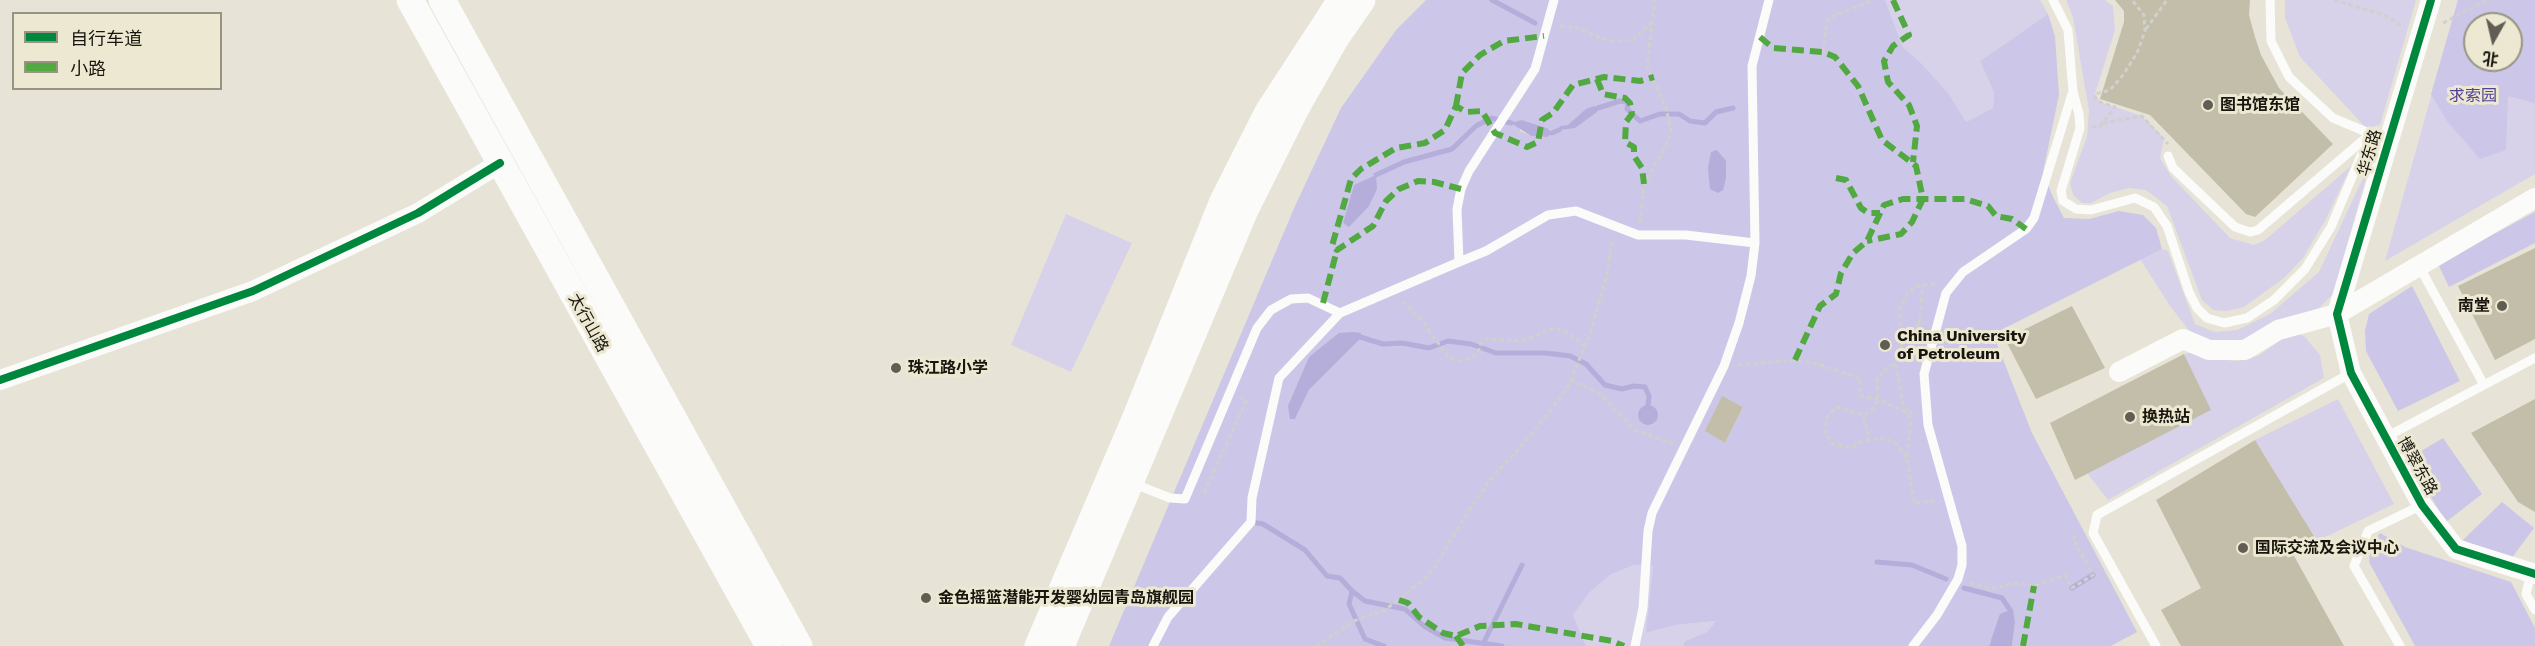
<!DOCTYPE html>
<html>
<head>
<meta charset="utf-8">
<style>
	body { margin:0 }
	#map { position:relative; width:2535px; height:646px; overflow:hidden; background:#e7e4d7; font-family:"Work Sans","Noto Sans SC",sans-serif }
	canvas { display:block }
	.legend { position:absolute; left:12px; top:12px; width:210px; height:78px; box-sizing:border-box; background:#ede8d1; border:2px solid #989483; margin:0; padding:8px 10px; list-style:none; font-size:18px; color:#18160e }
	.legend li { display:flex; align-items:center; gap:12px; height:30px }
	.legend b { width:30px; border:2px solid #989483 }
	.north { position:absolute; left:2463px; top:12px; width:60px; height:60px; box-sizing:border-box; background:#ede8d1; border:2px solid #989483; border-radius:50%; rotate:188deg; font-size:16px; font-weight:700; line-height:24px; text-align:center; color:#18160e }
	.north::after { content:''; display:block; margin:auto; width:21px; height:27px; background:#605e54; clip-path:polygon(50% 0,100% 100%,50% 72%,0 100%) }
</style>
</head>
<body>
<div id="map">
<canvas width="2535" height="646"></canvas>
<ul class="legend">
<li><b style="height:8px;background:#00873e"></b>自行车道</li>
<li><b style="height:8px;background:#52a941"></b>小路</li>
</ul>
<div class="north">北</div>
</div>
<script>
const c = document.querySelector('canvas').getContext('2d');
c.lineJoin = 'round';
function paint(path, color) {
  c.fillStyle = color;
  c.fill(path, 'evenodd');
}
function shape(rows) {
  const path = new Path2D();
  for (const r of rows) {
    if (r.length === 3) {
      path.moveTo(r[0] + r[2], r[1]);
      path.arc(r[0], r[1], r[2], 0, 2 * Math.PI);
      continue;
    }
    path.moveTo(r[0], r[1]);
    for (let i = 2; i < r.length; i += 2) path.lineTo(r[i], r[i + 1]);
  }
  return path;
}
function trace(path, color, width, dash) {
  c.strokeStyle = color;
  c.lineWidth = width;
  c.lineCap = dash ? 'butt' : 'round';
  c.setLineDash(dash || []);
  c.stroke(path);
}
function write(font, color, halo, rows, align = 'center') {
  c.font = font + ' "Work Sans","Noto Sans SC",sans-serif';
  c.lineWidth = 6;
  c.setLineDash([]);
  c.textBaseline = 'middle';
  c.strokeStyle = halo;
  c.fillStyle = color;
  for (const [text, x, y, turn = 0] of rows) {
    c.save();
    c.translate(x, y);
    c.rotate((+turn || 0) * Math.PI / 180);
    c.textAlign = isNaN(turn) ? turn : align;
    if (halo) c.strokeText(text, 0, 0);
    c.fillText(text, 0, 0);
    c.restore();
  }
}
paint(shape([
	[1885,0,2040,0,2048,14,1980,61,1994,93,1993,108,1966,122,1949,94,1921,63,1903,47],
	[2066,0,2105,0,2113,6,2115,30,2095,94,2100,102,2142,116,2164,138,2160,158,2171,176,2230,238,2254,245,2265,240,2351,166,2326,219,2303,258,2284,278,2244,307,2226,311,2213,310,2202,300,2167,206,2146,190,2129,188,2110,193,2091,203,2082,203,2073,195,2070,183,2087,137,2089,111,2073,17],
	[2285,0,2416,0,2380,125,2366,128,2300,57,2285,18],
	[2458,0,2535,0,2535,174,2385,261],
	[2475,24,2511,24,2511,60,2475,60],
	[2371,161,2333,294,2319,308,2251,338,2226,343,2205,342,2191,333,2170,306,2140,259,2162,249,2168,251,2195,324,2215,332,2237,330,2270,314,2319,272],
	[1066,214,1132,243,1071,372,1011,345],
	[2291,333,2304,336,2320,355,2324,378,2108,500,2087,473,2210,410,2184,354,2194,352,2213,359,2239,361,2258,356],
	[2338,399,2394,504,2317,541,2255,440],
	[1634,565,1653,566,1647,633,1675,625,1716,621,1707,632,1685,641,1683,646,1586,646,1573,615,1589,593,1610,575]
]), '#d7d2ea');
paint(shape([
	[1426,0,1885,0,1903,47,1921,63,1949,94,1966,122,1993,108,1994,93,1980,61,2048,14,2055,36,2059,95,2043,172,2053,197,2064,218,2089,219,2119,211,2143,215,2156,228,2162,249,1993,334,2032,433,2137,632,2111,646,2012,646,2015,623,1990,641,1989,646,1683,646,1685,641,1707,632,1716,621,1675,625,1646,633,1653,566,1634,565,1610,575,1589,593,1573,615,1586,646,1109,646,1295,206,1341,108,1396,30],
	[1522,120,1547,128,1547,137,1531,136,1520,131],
	[1363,182,1343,224,1354,185],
	[1358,341,1309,390,1295,419,1290,419,1309,357],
	[1722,397,1743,407,1725,443,1706,431],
	[2458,0,2535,0,2535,103,2508,96,2506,150,2480,159,2447,121,2431,94],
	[2475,24,2511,24,2511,60,2475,60],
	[2535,212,2535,243,2449,287,2438,264],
	[2412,286,2460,381,2398,411,2366,351,2365,331,2369,314],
	[2443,438,2482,494,2446,522,2408,459],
	[2502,502,2534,528,2508,563,2463,540],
	[2380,533,2405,547,2511,582,2535,628,2535,646,2415,646,2369,562,2371,545]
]), '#ccc6e8');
paint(shape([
	[1594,106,1598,108,1597,112,1575,128,1559,130,1560,126,1568,125,1586,109],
	[1522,120,1547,128,1552,133,1547,137,1531,136,1511,123],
	[1717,150,1726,161,1726,178,1723,190,1718,193,1710,189,1708,168,1711,152],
	[1376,175,1377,189,1369,206,1349,227,1343,223,1354,185],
	[1353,332,1361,333,1359,340,1309,390,1295,419,1290,419,1288,406,1309,357,1339,333],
	[1648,415,10],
	[2013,609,2015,623,2012,646,1989,646,2000,614]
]), '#b5adda');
trace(shape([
	[1492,0,1535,23],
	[1598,108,1620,101,1628,102,1627,109,1640,121,1660,114,1679,114,1690,121,1705,123,1716,112,1733,108],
	[1552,133,1559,130],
	[1376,175,1404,162,1452,149,1476,126,1491,118,1511,123],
	[1360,337,1383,344,1402,343,1429,348,1448,341,1471,344,1496,353,1546,353,1570,356,1586,364,1605,385,1622,389,1634,386,1645,387,1649,396,1648,406],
	[1251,522,1263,524,1305,550,1327,576,1340,578,1352,591,1349,604,1365,639,1384,646],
	[1877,562,1912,565,1946,579],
	[1964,588,2002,598,2010,610],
	[2072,588,2093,575],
	[1352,591,1365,601,1405,609,1424,626,1445,638,1502,646],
	[1484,642,1522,565]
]), '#b5adda', 5);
paint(shape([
	[2115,0,2250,0,2249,15,2255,37,2261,55,2279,88,2333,144,2255,217,2246,214,2150,115,2100,99,2124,22,2124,11],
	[2535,248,2535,339,2495,360,2458,286],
	[2072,306,2105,368,2036,399,2005,339],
	[2184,354,2211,410,2075,480,2050,423],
	[1722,396,1743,407,1725,443,1705,431],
	[2535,399,2535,512,2518,502,2471,433],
	[2255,440,2317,541,2293,554,2344,646,2181,646,2161,610,2201,588,2156,500]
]), '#c3bea9');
trace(shape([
	[2334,0,2384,15,2403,26],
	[2443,23,2487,0],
	[1560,26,1577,28,1609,41,1633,40,1652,22],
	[2146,29,2167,0],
	[1823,52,1827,21,1833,16,1874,0],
	[2103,123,2142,116,2168,144],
	[2092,127,2100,126,2115,107,2100,102,2095,98,2095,94,2110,90,2123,75,2137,53,2145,31,2144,15,2132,0],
	[1640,223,1644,184,1668,142,1671,130,1666,108,1647,66,1655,0],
	[1402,302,1419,317,1449,358,1462,361,1471,358,1478,352,1482,341,1487,339,1522,341,1554,328,1568,333,1585,346],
	[1919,325,1923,285],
	[1902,344,1914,327,1924,322],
	[1896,364,1902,401,1911,420,1907,458],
	[1738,365,1795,360,1818,364,1861,379,1860,396,1878,399,1902,411,1915,413],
	[1570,380,1599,393,1634,430,1673,444],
	[1864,416,1869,441],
	[1204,493,1246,401,1240,398],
	[1935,501,1914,503,1907,458,1896,443,1884,438,1860,442,1852,448,1832,444,1825,431,1828,416,1836,407,1864,415,1874,408,1878,399,1877,380,1883,371,1896,363,1902,344,1899,311,1908,293,1919,285,1936,284],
	[1970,583,1991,589,2015,583,2034,586,2065,575,2072,588,2093,575,2073,538,2079,534],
	[1316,646,1354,621,1385,610,1421,582,1433,570,1467,513,1494,475,1521,447,1567,389,1590,334,1607,275,1612,240]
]), '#d0d0cc', 3, [4.5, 3]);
trace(shape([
	[2053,0,2068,30,2073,92,2079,114,2080,128,2061,191,2063,201,2076,209,2091,210,2135,198,2154,207,2167,226,2189,292,2197,308,2207,318,2224,323,2247,318,2274,300,2305,269,2331,227,2370,134],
	[2270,0,2271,41,2289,77,2333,118,2388,141],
	[2168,156,2173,168,2235,227,2250,232,2258,230,2368,136],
	[1459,262,1486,251,1548,215,1576,211,1638,235,1686,235,1755,243],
	[2419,266,2484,385],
	[2386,437,2535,358],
	[1132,483,1170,498,1185,499,1257,328,1271,310,1291,299,1308,298,1340,313],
	[2531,572,2526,594,2535,610],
	[1153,646,1168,617,1251,522,1252,498,1279,378,1340,313,1459,262,1457,209,1461,189,1469,171,1535,69,1554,0],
	[1635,646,1643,608,1648,531,1652,513,1724,366,1739,323,1751,276,1755,243,1752,66,1769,0],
	[1913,646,1937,615,1958,579,1962,565,1962,546,1928,425,1924,374,1946,293,1963,272,2026,229,2034,218,2072,94],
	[2156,646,2093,533,2097,515,2351,373],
	[2400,646,2354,566,2368,531,2422,505]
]), '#fbfbf9', 9);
trace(shape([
	[2431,0,2337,314,2351,373,2422,505,2456,549,2535,574],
	[2119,372,2183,339,2209,350,2245,350,2278,330,2337,314,2535,198],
	[0,380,253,291,418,213,500,163]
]), '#fbfbf9', 20);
trace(shape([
	[410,0,769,646],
	[442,0,799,646],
	[1038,646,1136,417,1223,201,1268,112,1341,0],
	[1061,646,1245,210,1296,108,1335,39,1362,0]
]), '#fbfbf9', 27);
trace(shape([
	[1893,0,1909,35,1893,46,1884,61,1888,82,1909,105,1917,126,1913,162],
	[1760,37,1773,48,1823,52,1835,57,1858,86,1882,140,1916,166,1923,199,1912,222,1901,234,1867,241],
	[1597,79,1603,94,1625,98,1630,103,1632,114,1626,122,1625,142,1634,147,1634,156,1642,168,1644,184],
	[1456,106,1462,73,1480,55,1504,41,1544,36],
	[1836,178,1846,180,1861,208,1868,213,1880,213],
	[1461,189,1434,182,1418,181,1399,189,1386,201,1373,226,1337,250,1332,246,1351,179,1361,169,1396,148,1425,143,1445,130,1456,106,1466,112,1482,111,1495,133,1527,147,1538,142,1542,120,1553,113,1573,85,1604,77,1640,81,1654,77],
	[1323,303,1337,250],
	[1795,360,1820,306,1836,294,1841,273,1853,253,1867,241,1884,205,1903,199,1965,199,1988,206,1996,216,2012,219,2026,229],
	[1399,600,1408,603,1419,617,1443,633,1456,636,1480,626,1516,624,1612,641,1624,646],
	[1456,636,1463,646],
	[2023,646,2034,586]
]), '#52a941', 6, [12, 6]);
trace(shape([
	[2431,0,2337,314,2351,373,2422,505,2456,549,2535,574],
	[0,380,253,291,418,213,500,163]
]), '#00873e', 8);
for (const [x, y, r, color] of [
	[2208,105,6,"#605e54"],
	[2502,306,6,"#605e54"],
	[1885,345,6,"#605e54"],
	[896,368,6,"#605e54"],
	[2130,417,6,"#605e54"],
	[2243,548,6,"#605e54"],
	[926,598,6,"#605e54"]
]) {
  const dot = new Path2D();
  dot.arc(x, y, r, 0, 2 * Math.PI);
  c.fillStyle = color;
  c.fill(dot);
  trace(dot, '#ede8d1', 2);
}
write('16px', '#534295', '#ede8d1', [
	["求索园",2473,96]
]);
write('bold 16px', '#18160e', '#ede8d1', [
	["图书馆东馆",2220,105],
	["南堂",2490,306,"right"],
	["China University",1897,336],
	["of Petroleum",1897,354],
	["珠江路小学",908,368],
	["换热站",2142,417],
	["国际交流及会议中心",2255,548],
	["金色摇篮潜能开发婴幼园青岛旗舰园",938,598]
], 'left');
write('16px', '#18160e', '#ede8d1', [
	["华东路",2370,153,-74],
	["太行山路",588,323,61],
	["博翠东路",2417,466,61]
]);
</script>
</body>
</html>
